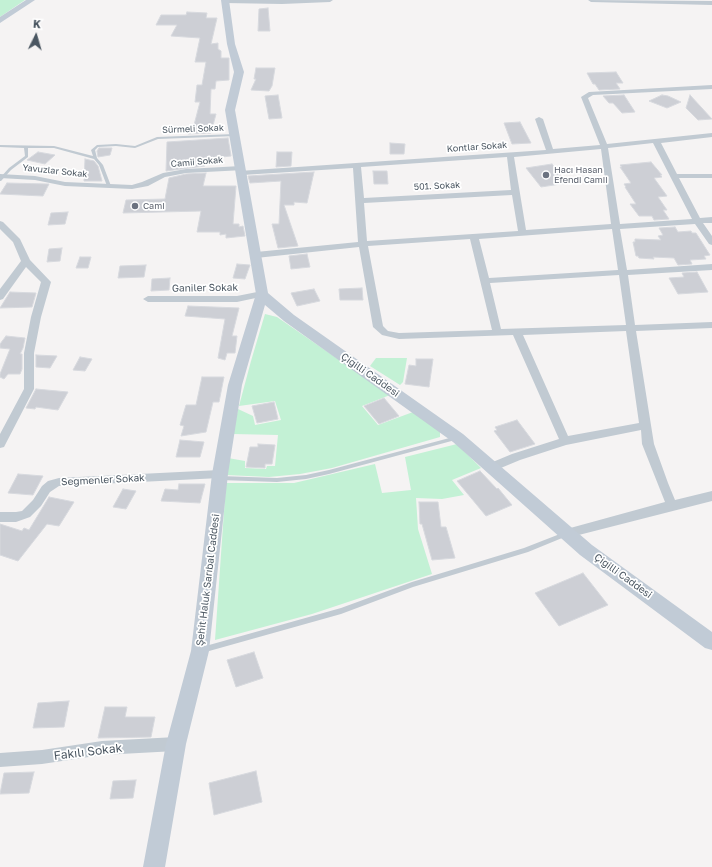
<!DOCTYPE html>
<html>
<head>
<meta charset="utf-8">
<style>
	body { margin:0 }
	#map { position:relative; width:712px; height:867px; overflow:hidden; background:#f5f3f3; font-family:"Golos Text",sans-serif }
	canvas { display:block }
	.north { position:absolute; left:16px; top:16px; width:40px; height:40px; -webkit-text-stroke:3px #fff; paint-order:stroke; rotate:5deg; font-size:11px; font-weight:700; line-height:16px; text-align:center; color:#4a5661 }
	.north::after { content:''; display:block; margin:auto; width:14px; height:18px; background:#4a5661; clip-path:polygon(50% 0,100% 100%,50% 72%,0 100%) }
</style>
</head>
<body>
<div id="map">
<canvas width="712" height="867"></canvas>
<div class="north">K</div>
</div>
<script>
const c = document.querySelector('canvas').getContext('2d');
c.lineJoin = 'round';
function paint(path, color) {
  c.fillStyle = color;
  c.fill(path, 'evenodd');
}
function shape(rows) {
  const path = new Path2D();
  for (const r of rows) {
    path.moveTo(r[0], r[1]);
    for (let i = 2; i < r.length; i += 2) path.lineTo(r[i], r[i + 1]);
  }
  return path;
}
function trace(path, color, width, dash) {
  c.strokeStyle = color;
  c.lineWidth = width;
  c.lineCap = dash ? 'butt' : 'round';
  c.setLineDash(dash || []);
  c.stroke(path);
}
function write(font, color, halo, rows, align = 'center') {
  c.font = font + ' "Golos Text",sans-serif';
  c.lineWidth = 3.5;
  c.setLineDash([]);
  c.textBaseline = 'middle';
  c.strokeStyle = halo;
  c.fillStyle = color;
  for (const [text, x, y, turn = 0] of rows) {
    c.save();
    c.translate(x, y);
    c.rotate((+turn || 0) * Math.PI / 180);
    c.textAlign = isNaN(turn) ? turn : align;
    if (halo) c.strokeText(text, 0, 0);
    c.fillText(text, 0, 0);
    c.restore();
  }
}
paint(shape([
	[0,0,25,0,0,17],
	[265,314,277,317,390,395,362,406,378,425,413,412,440,431,440,437,332,468,300,474,269,477,226,475,228,458,245,461,245,468,266,469,267,466,275,466,278,435,233,434,238,409,253,416,255,425,281,420,275,401,239,406,251,361],
	[376,358,407,358,403,382,400,385,370,366],
	[457,444,481,468,452,480,464,495,442,499,416,498,418,529,432,574,312,614,215,640,226,483,294,483,375,464,382,493,411,490,405,457]
]), '#c3f1d5');
const building = shape([
	[268,8,270,31,258,31,259,9,268,8],
	[187,12,207,13,206,18,217,18,211,44,218,43,218,49,221,51,221,58,229,58,229,80,216,81,215,89,211,89,210,114,216,114,211,133,188,134,191,125,194,125,200,102,195,102,197,85,202,85,206,62,195,62,200,38,171,36,177,25,156,25,161,15,186,15,187,12],
	[256,68,275,68,272,86,269,91,251,90,256,79,254,79,256,68],
	[616,72,623,83,616,83,620,89,599,90,595,84,593,84,587,73,616,72],
	[278,95,282,118,269,119,265,96,278,95],
	[624,95,635,112,622,113,613,103,609,103,603,96,624,95],
	[662,95,668,96,681,102,667,108,649,101,662,95],
	[690,95,712,119,698,120,686,108,690,95],
	[520,122,531,143,512,144,504,123,520,122],
	[228,138,231,156,205,159,205,166,166,171,167,142,228,138],
	[390,143,405,144,404,154,390,154,390,143],
	[99,148,112,148,110,155,98,157,97,151,99,148],
	[38,152,55,155,45,164,27,160,38,152],
	[277,152,292,152,291,166,276,167,277,152],
	[85,159,94,161,98,166,102,181,84,181,85,159],
	[651,162,662,175,660,175,662,177,654,178,667,196,658,197,667,210,663,210,669,219,654,220,652,216,639,216,630,204,636,204,625,187,626,187,624,184,631,183,620,167,622,167,620,165,651,162],
	[552,164,567,183,541,187,526,168,552,164],
	[373,171,387,171,388,184,374,184,373,171],
	[314,172,307,203,294,202,294,205,284,205,298,246,278,248,272,224,279,224,281,181,250,183,248,176,314,172],
	[206,173,203,186,236,186,233,224,239,224,239,227,243,226,245,236,226,238,226,234,220,235,220,232,197,232,201,211,123,213,126,200,165,199,169,178,186,174,206,173],
	[7,183,47,184,49,184,43,196,0,194,7,183],
	[68,212,65,224,48,225,51,213,68,212],
	[675,227,678,232,691,231,692,233,696,233,710,255,704,256,706,259,690,260,692,264,678,265,674,258,653,257,654,259,639,258,638,256,636,256,633,242,635,242,635,239,661,240,658,236,663,235,659,228,675,227],
	[62,248,60,261,47,262,49,249,62,248],
	[307,254,310,267,291,269,289,256,307,254],
	[80,257,91,257,88,268,76,268,80,257],
	[237,264,250,265,245,279,233,278,237,264],
	[146,265,144,277,118,278,120,266,146,265],
	[697,272,708,292,678,294,669,278,684,277,682,273,697,272],
	[170,278,169,290,151,291,152,279,170,278],
	[362,288,363,300,340,300,339,289,362,288],
	[314,289,320,301,297,306,291,293,314,289],
	[10,292,36,293,32,307,0,308,10,292],
	[188,306,239,308,232,336,237,336,235,353,227,353,225,360,218,358,225,319,185,316,188,306],
	[6,336,25,338,23,348,20,354,22,354,22,369,20,374,8,374,4,379,0,377,0,374,10,349,0,348,0,344,6,336],
	[36,355,57,356,50,368,36,367,36,355],
	[80,357,92,359,85,371,73,370,80,357],
	[416,359,433,359,429,387,405,384,409,365,416,366,416,359],
	[202,377,224,377,219,402,213,402,206,432,181,436,184,426,180,425,186,405,196,405,202,377],
	[36,389,68,392,58,410,36,407,35,409,26,408,36,389],
	[384,398,399,416,379,424,364,406,384,398],
	[274,402,278,419,257,423,252,406,274,402],
	[517,420,535,444,510,452,494,431,497,430,495,427,517,420],
	[180,440,204,442,200,457,176,457,180,440],
	[258,444,275,445,272,464,265,464,265,468,246,467,250,447,258,447,258,444],
	[480,471,497,489,498,488,512,505,486,516,457,481,480,471],
	[18,474,43,476,33,495,8,493,18,474],
	[179,484,205,484,200,503,161,501,165,489,178,490,179,484],
	[123,489,136,491,126,509,113,507,123,489],
	[49,497,74,502,59,526,47,524,18,561,0,555,0,524,22,531,24,528,29,530,49,497],
	[419,502,438,502,441,527,446,527,455,558,432,560,422,524,420,524,419,502],
	[583,573,608,605,559,626,535,593,583,573],
	[254,652,263,678,236,687,227,660,254,652],
	[69,701,64,727,33,728,38,703,69,701],
	[105,707,127,707,125,717,155,717,151,737,98,738,105,707],
	[256,771,262,802,214,815,209,783,256,771],
	[34,772,29,793,0,794,4,773,34,772],
	[136,780,133,798,110,799,113,781,136,780]
]);
paint(building, '#cdcfd5');
trace(building, '#d7d9de', 1);
paint(shape([
	[235,134,236,134,236,136,158,139,135,148,116,146,98,147,95,150,97,158,103,165,111,186,109,187,107,186,99,165,94,159,54,148,28,148,28,157,11,170,1,181,0,181,0,178,9,168,25,156,24,148,0,147,0,145,54,146,93,156,91,150,97,145,116,144,135,146,157,137,235,134],
	[457,436,460,438,459,439,329,474,306,479,277,482,220,480,218,480,217,478,218,476,220,476,277,478,306,475,329,470,457,436],
	[565,532,567,532,568,534,567,536,528,552,413,587,341,614,202,653,200,652,199,650,200,648,202,647,341,608,412,582,524,548,565,532]
]), '#c1cad2');
paint(shape([
	[223,0,333,0,330,2,282,4,225,3,223,2,223,0],
	[588,0,712,1,712,5,591,2,588,0],
	[712,85,712,89,593,95,588,98,607,144,712,133,712,137,661,143,677,174,712,174,712,178,679,178,700,218,712,217,712,223,703,223,712,236,712,245,709,244,695,224,620,229,627,270,712,264,712,270,628,275,635,325,712,322,712,328,636,331,654,444,668,483,675,500,712,491,712,501,567,538,563,536,561,533,563,530,665,502,642,444,641,430,566,445,520,460,496,470,492,471,488,470,486,467,488,464,512,454,559,439,513,335,399,339,382,335,373,327,359,247,256,258,252,255,256,252,358,242,353,168,242,175,239,175,239,171,546,150,535,119,539,117,543,119,553,149,600,145,581,97,589,92,712,85],
	[653,143,692,219,620,224,608,148,653,143],
	[601,149,611,224,526,230,514,157,601,149],
	[507,157,511,190,364,198,361,167,507,157],
	[512,195,518,231,367,241,364,203,512,195],
	[612,229,618,270,489,278,479,239,612,229],
	[470,239,492,330,399,333,388,331,383,326,368,246,470,239],
	[619,275,626,325,501,329,490,283,619,275],
	[626,331,639,423,568,436,523,335,626,331],
	[241,166,244,166,244,170,186,173,165,177,148,186,132,189,65,186,35,180,0,178,0,174,35,176,65,182,132,185,142,182,163,173,186,169,241,166],
	[0,221,3,222,20,239,30,260,51,282,41,317,34,353,34,389,4,447,0,448,0,434,24,389,24,353,31,317,41,282,26,267,3,299,0,300,0,289,21,261,13,242,0,229,0,221],
	[262,291,265,292,267,294,265,296,237,302,148,302,143,299,148,296,237,296,262,291],
	[220,470,224,471,226,474,224,477,220,478,59,486,50,492,41,506,30,517,16,522,0,522,0,512,16,512,22,511,33,500,42,486,48,481,59,478,220,470],
	[176,737,181,739,183,744,181,749,176,751,102,755,42,764,0,767,0,753,42,750,102,741,176,737]
]), '#c1cad2');
paint(shape([
	[26,0,35,0,0,23,0,17,26,0],
	[221,0,229,0,235,44,244,72,235,110,268,293,294,315,463,434,592,545,712,632,712,650,705,648,580,555,453,442,284,321,265,305,242,385,228,474,209,651,186,744,165,867,143,867,166,744,191,651,212,474,228,385,256,294,225,110,234,72,227,44,221,0]
]), '#c1cbd6');
for (const [x, y, r, color] of [
	[546,175,4,"#6b7280"],
	[135,206,4,"#6b7280"]
]) {
  const dot = new Path2D();
  dot.arc(x, y, r, 0, 2 * Math.PI);
  c.fillStyle = color;
  c.fill(dot);
  trace(dot, '#fff', 1.5);
}
write('9px', '#4a5661', '#fff', [
	["Sürmeli Sokak",193,129,-2],
	["Kontlar Sokak",477,147,-4],
	["Camii Sokak",197,162,-5],
	["Yavuzlar Sokak",55,171,6],
	["501. Sokak",437,186,-3]
]);
write('9px', '#5b616d', '#fff', [
	["Hacı Hasan",554,170],
	["Efendi Camii",554,180],
	["Cami",143,206]
], 'left');
write('10px', '#4a5661', '#fff', [
	["Ganiler Sokak",205,288,-1],
	["Çiğilli Caddesi",370,375,35],
	["Seğmenler Sokak",103,480,-3],
	["Çiğilli Caddesi",623,576,36],
	["Şehit Haluk Sarıbal Caddesi",208,580,-83]
]);
write('12px', '#4a5661', '#fff', [
	["Fakılı Sokak",88,752,-7]
]);
</script>
</body>
</html>
